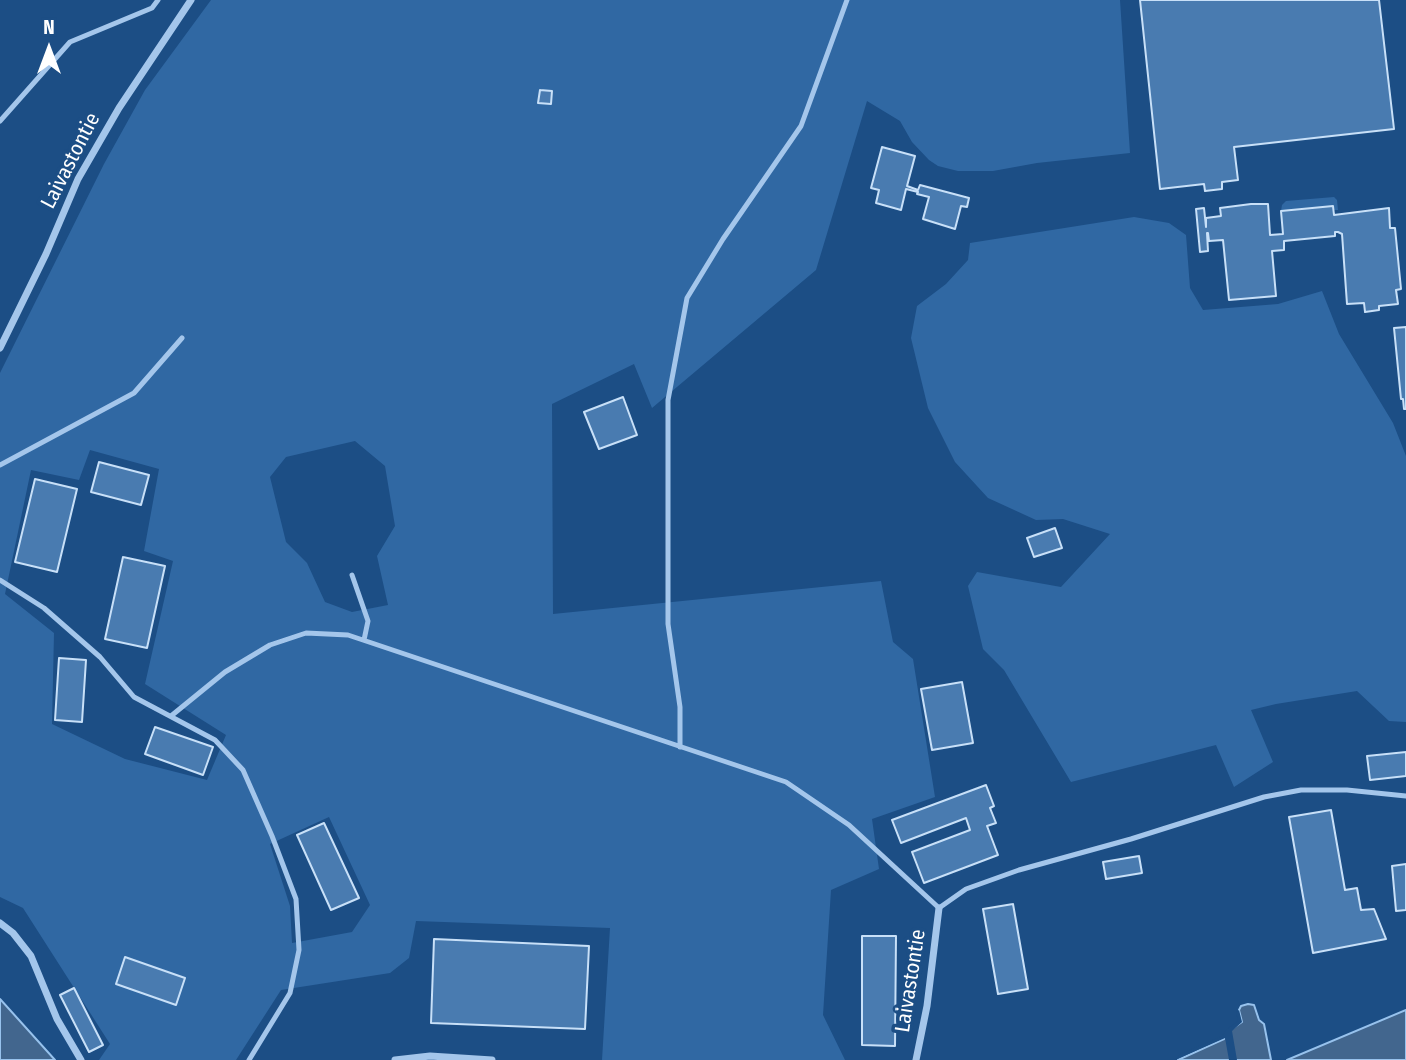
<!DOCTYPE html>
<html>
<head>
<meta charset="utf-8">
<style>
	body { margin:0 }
	#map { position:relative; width:1406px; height:1060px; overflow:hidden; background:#1c4e85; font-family:"Fira Sans Condensed",sans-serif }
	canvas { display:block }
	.north { position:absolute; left:14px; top:14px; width:70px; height:70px; -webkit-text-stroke:5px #1c4e85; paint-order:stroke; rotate:0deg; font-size:19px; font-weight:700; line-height:28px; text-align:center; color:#fff }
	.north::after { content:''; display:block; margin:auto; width:24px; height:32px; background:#fff; clip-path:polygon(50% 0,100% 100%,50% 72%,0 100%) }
</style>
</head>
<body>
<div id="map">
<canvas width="1406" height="1060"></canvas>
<div class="north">N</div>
</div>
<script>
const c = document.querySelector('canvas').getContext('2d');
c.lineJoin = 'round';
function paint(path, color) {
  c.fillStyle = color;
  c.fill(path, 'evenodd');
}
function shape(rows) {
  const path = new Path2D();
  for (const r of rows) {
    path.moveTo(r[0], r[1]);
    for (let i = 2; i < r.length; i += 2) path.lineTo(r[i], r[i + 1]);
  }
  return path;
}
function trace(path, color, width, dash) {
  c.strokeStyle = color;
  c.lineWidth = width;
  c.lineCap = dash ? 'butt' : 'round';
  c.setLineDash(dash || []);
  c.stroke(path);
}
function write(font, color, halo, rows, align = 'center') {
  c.font = font + ' "Fira Sans Condensed",sans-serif';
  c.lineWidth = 7;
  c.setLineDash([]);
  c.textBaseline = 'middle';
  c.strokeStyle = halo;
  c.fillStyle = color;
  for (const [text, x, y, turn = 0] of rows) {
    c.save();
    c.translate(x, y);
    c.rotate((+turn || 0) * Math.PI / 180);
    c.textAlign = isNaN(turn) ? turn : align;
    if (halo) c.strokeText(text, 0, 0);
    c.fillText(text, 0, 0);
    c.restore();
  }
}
paint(shape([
	[211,0,1120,0,1130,153,1037,163,993,171,958,171,938,166,929,160,912,142,900,121,867,101,816,270,652,408,634,364,552,404,553,614,881,581,893,642,913,659,935,797,872,819,879,869,831,890,823,1015,845,1060,602,1060,610,928,416,921,409,958,390,973,281,990,236,1060,99,1060,110,1044,23,908,0,897,0,373,104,164,145,90],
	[355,441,385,466,395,526,377,556,388,605,352,612,325,602,307,563,286,542,270,477,286,457],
	[90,450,159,469,144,551,173,561,145,684,226,735,207,780,125,759,52,724,54,633,5,594,31,470,79,480],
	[329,817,370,905,352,932,292,943,290,906,270,844],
	[1334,197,1337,200,1338,210,1333,210,1332,206,1281,211,1282,205,1286,201],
	[1134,217,1169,223,1186,235,1190,288,1203,310,1278,304,1322,291,1339,334,1393,423,1406,456,1406,722,1389,721,1357,691,1276,704,1251,710,1273,762,1234,787,1216,745,1071,782,1004,670,983,649,968,586,977,572,1061,587,1110,534,1063,519,1036,520,988,498,955,462,928,408,911,338,917,306,946,284,968,260,970,243]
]), '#3068a3');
const water = shape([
	[0,999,55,1060,0,1060,0,999],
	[1248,1004,1254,1005,1259,1020,1264,1024,1271,1060,1178,1060,1224,1039,1229,1031,1242,1022,1239,1010,1241,1006,1248,1004],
	[1406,1010,1406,1060,1287,1060,1406,1010]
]);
paint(water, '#42668e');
trace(water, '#97c2ed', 2);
paint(shape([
	[1239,1010,1242,1022,1232,1031,1237,1060,1229,1060,1225,1038,1175,1060,1180,1054,1222,1036,1227,1029,1238,1021,1236,1012]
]), '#1c4e85');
const building = shape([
	[1140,0,1379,0,1394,129,1234,147,1238,180,1222,182,1222,189,1205,191,1204,184,1160,189,1140,0],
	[540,90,552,91,551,104,538,103,540,90],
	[882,147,915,156,907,186,918,190,920,185,969,198,967,207,961,206,955,229,923,219,929,197,917,194,918,192,906,189,901,210,876,203,879,190,871,188,882,147],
	[1251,204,1268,204,1270,235,1283,234,1281,211,1333,206,1334,215,1389,208,1390,228,1395,228,1401,289,1396,290,1398,304,1379,306,1379,310,1365,312,1364,303,1347,304,1342,234,1338,232,1335,232,1335,236,1284,241,1284,250,1272,251,1276,296,1229,300,1223,240,1209,241,1208,233,1207,233,1208,251,1200,252,1196,209,1204,208,1206,227,1206,218,1221,216,1220,208,1251,204],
	[1406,327,1406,409,1404,409,1403,399,1401,399,1394,328,1406,327],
	[623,397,637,435,599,449,584,412,623,397],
	[99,462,149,475,141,505,91,492,99,462],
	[35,479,77,489,57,572,15,562,35,479],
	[1055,528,1062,548,1034,557,1027,538,1055,528],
	[123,557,165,566,147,648,105,639,123,557],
	[59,658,86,660,82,722,55,720,59,658],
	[962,682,973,743,932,750,921,689,962,682],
	[155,727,213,747,203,775,145,754,155,727],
	[1406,752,1406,776,1370,780,1367,756,1406,752],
	[986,785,994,806,990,808,996,823,987,826,998,855,924,883,912,852,970,830,966,818,901,843,892,820,986,785],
	[1331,810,1345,890,1357,888,1361,910,1374,909,1386,939,1313,953,1289,817,1331,810],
	[324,823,359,898,331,910,297,835,324,823],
	[1139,856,1142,873,1106,879,1103,862,1139,856],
	[1406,864,1406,910,1396,911,1392,866,1406,864],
	[1013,904,1028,989,998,994,983,909,1013,904],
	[862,936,896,936,895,1046,862,1045,862,936],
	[434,939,589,946,585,1029,431,1023,434,939],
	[125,957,185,978,176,1005,116,984,125,957],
	[74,988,103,1045,89,1052,60,995,74,988]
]);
paint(building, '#497bb0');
trace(building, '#c8e0f8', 2);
trace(shape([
	[0,121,70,42,152,8,158,0],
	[0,465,134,393,182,338],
	[352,575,368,621,364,640],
	[0,580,44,608,100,657,134,697,215,740,243,770,272,836,296,899,299,950,290,993,249,1060],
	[171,716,225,672,270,645,306,633,348,635,786,782,849,825,939,908,966,889,1019,870,1131,839,1264,797,1301,790,1347,790,1406,796],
	[680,747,680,707,668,624,668,400,687,298,723,239,801,126,847,0]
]), '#a4c6eb', 5);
trace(shape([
	[0,348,46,254,78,179,119,108,191,0],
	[0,923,13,933,31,956,57,1019,81,1060],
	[395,1060,430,1056,492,1060],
	[916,1060,927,1006,939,908]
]), '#a4c6eb', 7);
write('21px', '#fff', '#1c4e85', [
	["Laivastontie",71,161,-63],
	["Laivastontie",911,981,-81]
]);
</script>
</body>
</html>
